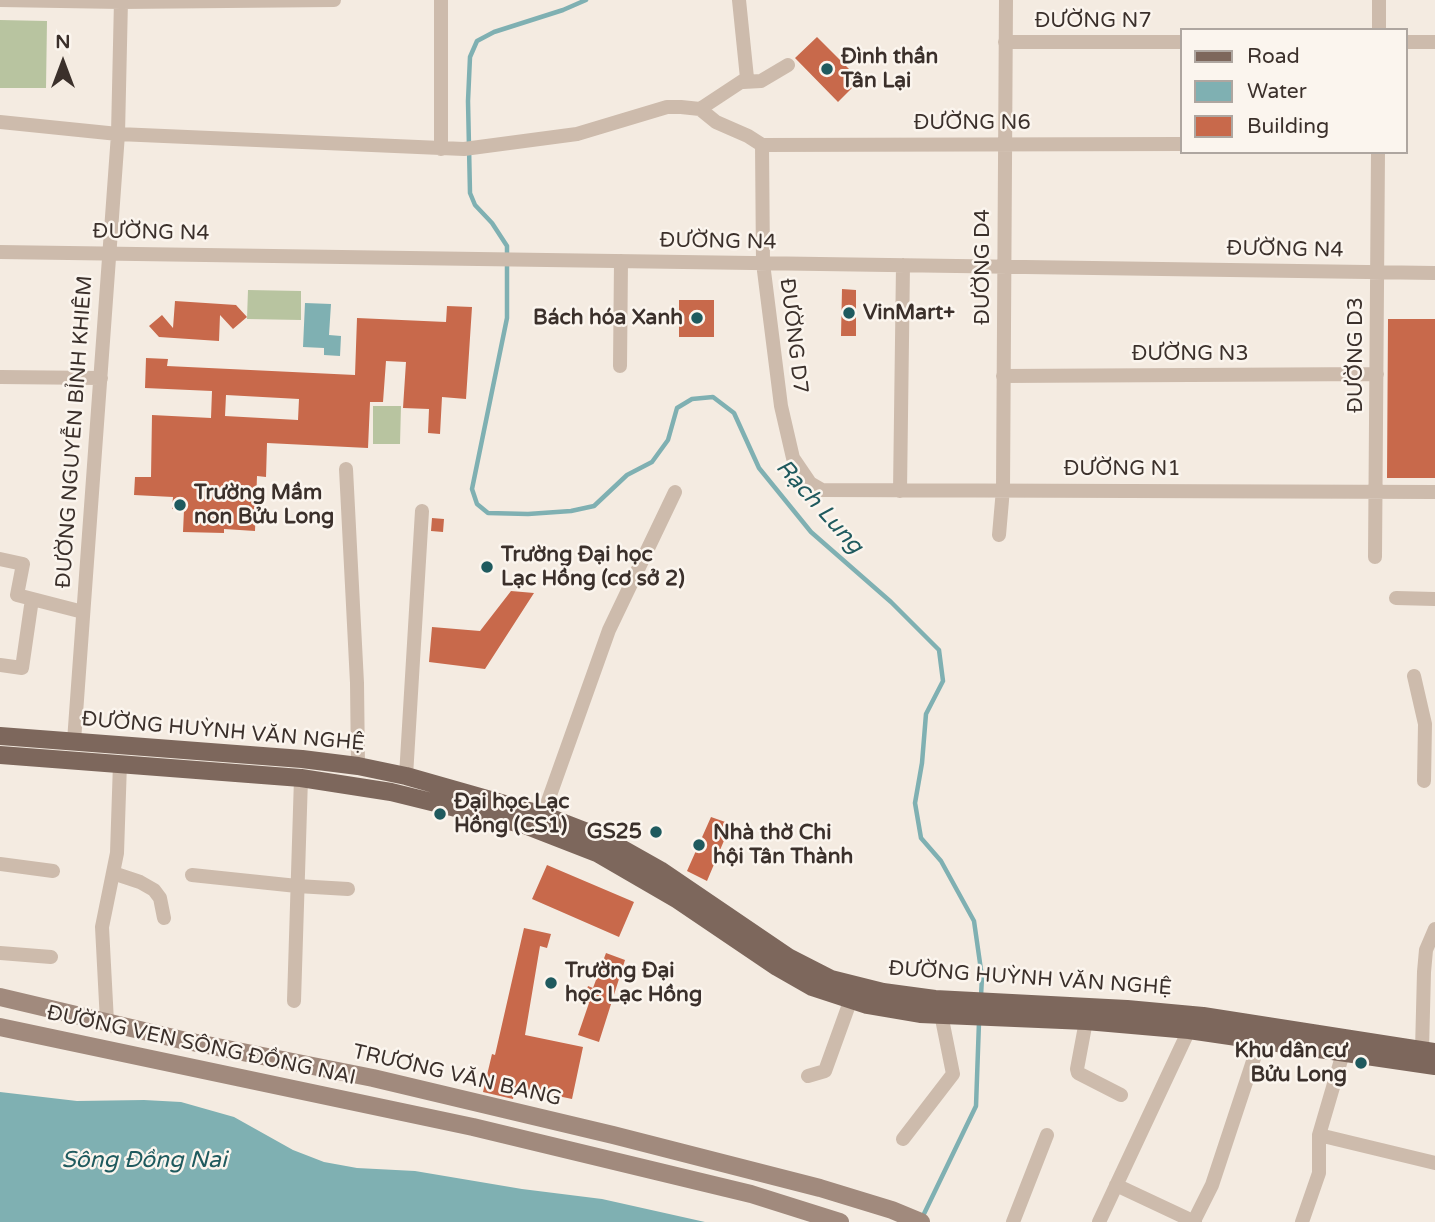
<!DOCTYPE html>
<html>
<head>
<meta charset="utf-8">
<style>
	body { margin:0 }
	#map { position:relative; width:1435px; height:1222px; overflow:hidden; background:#f4ebe1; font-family:"Varela Round",sans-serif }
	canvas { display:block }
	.legend { position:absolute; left:1180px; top:28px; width:228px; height:126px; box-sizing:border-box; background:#fbf5ee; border:2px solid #aea6a0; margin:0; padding:9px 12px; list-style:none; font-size:21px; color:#3b302b }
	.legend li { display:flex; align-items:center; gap:14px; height:35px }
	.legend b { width:35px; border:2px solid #aea6a0 }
	.north { position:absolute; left:28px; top:28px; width:70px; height:70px; -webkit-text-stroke:5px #fbf5ee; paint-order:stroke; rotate:0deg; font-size:19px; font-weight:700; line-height:28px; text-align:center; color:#3b302b }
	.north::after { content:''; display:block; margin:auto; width:24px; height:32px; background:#3b302b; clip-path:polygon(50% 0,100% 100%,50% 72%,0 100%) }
</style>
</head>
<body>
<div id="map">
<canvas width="1435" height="1222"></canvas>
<ul class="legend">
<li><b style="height:9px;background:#7d675c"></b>Road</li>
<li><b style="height:19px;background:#7fb0b2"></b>Water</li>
<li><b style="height:19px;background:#c8694b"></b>Building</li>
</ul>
<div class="north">N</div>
</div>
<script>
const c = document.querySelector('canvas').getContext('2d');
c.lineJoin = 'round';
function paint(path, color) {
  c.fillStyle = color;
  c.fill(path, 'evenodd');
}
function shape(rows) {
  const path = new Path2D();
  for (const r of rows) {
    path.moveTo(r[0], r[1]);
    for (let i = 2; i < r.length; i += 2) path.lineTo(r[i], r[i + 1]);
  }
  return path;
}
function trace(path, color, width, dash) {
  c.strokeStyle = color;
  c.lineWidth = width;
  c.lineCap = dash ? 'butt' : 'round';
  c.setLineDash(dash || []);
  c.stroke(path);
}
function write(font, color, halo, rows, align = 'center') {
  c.font = font + ' "Varela Round",sans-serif';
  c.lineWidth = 5;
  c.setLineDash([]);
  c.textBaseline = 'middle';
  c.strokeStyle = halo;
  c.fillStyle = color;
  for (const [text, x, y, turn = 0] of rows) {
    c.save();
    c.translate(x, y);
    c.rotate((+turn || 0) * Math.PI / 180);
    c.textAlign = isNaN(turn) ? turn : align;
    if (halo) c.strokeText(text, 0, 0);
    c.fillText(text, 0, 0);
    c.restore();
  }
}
paint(shape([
	[0,20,47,21,46,88,0,88],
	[248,290,301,291,301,320,247,319],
	[373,406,401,406,400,444,373,444]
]), '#b8c4a0');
paint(shape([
	[305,303,331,304,329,335,341,336,340,356,324,355,324,348,303,347],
	[0,1092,77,1101,144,1100,181,1102,234,1117,293,1150,324,1162,357,1168,415,1171,522,1189,602,1199,705,1222,0,1222]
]), '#7fb0b2');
trace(shape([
	[586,0,563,10,494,32,477,41,470,57,468,101,470,193,475,205,492,223,507,246,507,318,472,489,477,504,488,513,528,514,571,511,594,506,627,475,652,462,668,440,677,408,692,399,713,397,734,413,759,468,811,532,891,602,939,650,943,681,926,714,922,763,915,803,921,838,941,861,974,921,982,977,981,996],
	[922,1218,976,1106,979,1022]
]), '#7fb0b2', 4.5);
paint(shape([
	[817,37,860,80,838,102,795,58],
	[842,289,856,290,856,336,841,336],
	[679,300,714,300,714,337,679,337],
	[175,301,236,305,247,317,233,329,220,315,219,341,159,337,149,326,162,315,173,328],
	[447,306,472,307,466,399,442,397,440,434,428,433,429,409,403,408,406,362,386,361,383,402,370,402,368,448,267,443,266,477,257,476,255,531,224,529,224,533,183,532,184,510,172,509,173,497,134,495,135,477,151,477,152,415,211,418,212,391,145,388,146,358,168,359,167,366,355,375,357,318,446,322],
	[226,395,299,399,298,420,225,416],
	[1388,319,1435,319,1435,478,1387,478],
	[432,518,444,519,443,532,431,531],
	[511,591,534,593,485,669,429,662,432,627,480,631],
	[711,817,731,824,707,881,687,871],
	[547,865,634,902,619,937,532,899],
	[524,928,551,934,547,948,540,946,525,1035,583,1047,572,1099,516,1087,513,1099,483,1092,492,1054,495,1055],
	[606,953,625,960,599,1042,578,1035,589,1003,583,1000,588,986,593,988]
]), '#c8694b');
trace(shape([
	[0,0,121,2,334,0],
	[441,0,441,149],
	[1379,30,1379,0],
	[1005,42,1181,42],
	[1405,42,1435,42],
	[743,82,761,81,788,65],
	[700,109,747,78,739,0],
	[0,122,118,134,464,149,577,134,667,107,681,107,700,109,716,122,748,136,762,145],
	[762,145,763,263,781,406,793,458,810,483,822,490,1435,492],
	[762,145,1181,144],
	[0,252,1435,273],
	[620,366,621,261],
	[1003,376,1377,374],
	[0,377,101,378],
	[346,469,357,683,358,766],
	[900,491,903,265],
	[999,535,1003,489,1006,0],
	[1375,557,1378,152],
	[0,559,23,564,17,595,83,612],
	[1396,598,1435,599],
	[0,665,22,668,32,599],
	[1414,676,1425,724,1424,781],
	[74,741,118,134,121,0],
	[406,776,422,511],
	[543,815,609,630,675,492],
	[0,864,53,871],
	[113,873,140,882,154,890,160,898,164,918],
	[192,875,297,886,348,889],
	[0,953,51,957],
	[294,1001,301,778],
	[1086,1021,1077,1069,1078,1073,1121,1095],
	[107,1022,102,927,117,853,120,763],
	[1422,1050,1424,972,1426,950,1435,929],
	[808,1076,825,1071,851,999],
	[1319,1135,1435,1163],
	[903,1139,953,1074,941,1014],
	[1116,1185,1195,1222],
	[1194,1221,1212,1185,1260,1040],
	[1013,1222,1047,1135],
	[1099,1222,1189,1030],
	[1302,1222,1319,1173,1319,1135,1343,1053]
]), '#cdbbac', 14);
trace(shape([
	[0,997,182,1040,373,1078,613,1135,820,1188,892,1210,921,1222],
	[0,1027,473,1127,751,1194,840,1222]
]), '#a18a7d', 18);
trace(shape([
	[0,736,302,759,358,766,406,776,543,815,605,839,660,870,788,957,831,979,883,992,935,999,1127,1009,1203,1016,1435,1052],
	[0,755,301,778,391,792,525,825,597,853,678,900,777,967,812,987,867,1005,920,1014,1086,1021,1189,1030,1435,1066]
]), '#7d675c', 18);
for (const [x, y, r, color] of [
	[827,69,7,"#1f5a5e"],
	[849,313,7,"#1f5a5e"],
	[697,318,7,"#1f5a5e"],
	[180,505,7,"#1f5a5e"],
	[487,567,7,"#1f5a5e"],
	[440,814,7,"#1f5a5e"],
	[656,832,7,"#1f5a5e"],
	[699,845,7,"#1f5a5e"],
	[551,983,7,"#1f5a5e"],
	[1361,1063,7,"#1f5a5e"]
]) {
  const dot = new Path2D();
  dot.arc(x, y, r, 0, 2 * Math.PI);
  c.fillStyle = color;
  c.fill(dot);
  trace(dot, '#fbf5ee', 2.5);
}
write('21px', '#3b302b', '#fbf5ee', [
	["ĐƯỜNG N7",1093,21],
	["ĐƯỜNG N6",972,123],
	["ĐƯỜNG N4",151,233,1],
	["ĐƯỜNG N4",718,242,1],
	["ĐƯỜNG N4",1285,250,1],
	["ĐƯỜNG D4",983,267,-90],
	["ĐƯỜNG D7",793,336,83],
	["ĐƯỜNG N3",1190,354],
	["ĐƯỜNG D3",1356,355,-90],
	["ĐƯỜNG NGUYỄN BỈNH KHIÊM",75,432,-86],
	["ĐƯỜNG N1",1122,469],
	["ĐƯỜNG HUỲNH VĂN NGHỆ",223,732,5],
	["ĐƯỜNG HUỲNH VĂN NGHỆ",1030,979,4],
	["ĐƯỜNG VEN SÔNG ĐỒNG NAI",201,1046,12],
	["TRƯƠNG VĂN BANG",457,1076,13]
]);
write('bold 21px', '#3b302b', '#fbf5ee', [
	["Đình thần",841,57],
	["Tân Lại",841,81],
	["VinMart+",863,313],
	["Bách hóa Xanh",683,318,"right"],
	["Trường Mầm",194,493],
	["non Bửu Long",194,517],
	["Trường Đại học",501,555],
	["Lạc Hồng (cơ sở 2)",501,579],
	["Đại học Lạc",454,802],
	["Hồng (CS1)",454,826],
	["GS25",642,832,"right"],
	["Nhà thờ Chi",713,833],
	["hội Tân Thành",713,857],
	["Trường Đại",565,971],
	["học Lạc Hồng",565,995],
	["Khu dân cư",1347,1051,"right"],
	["Bửu Long",1347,1075,"right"]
], 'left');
write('italic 23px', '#1f5a5e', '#fbf5ee', [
	["Rạch Lung",819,507,48],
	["Sông Đồng Nai",144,1161]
]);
</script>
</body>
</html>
